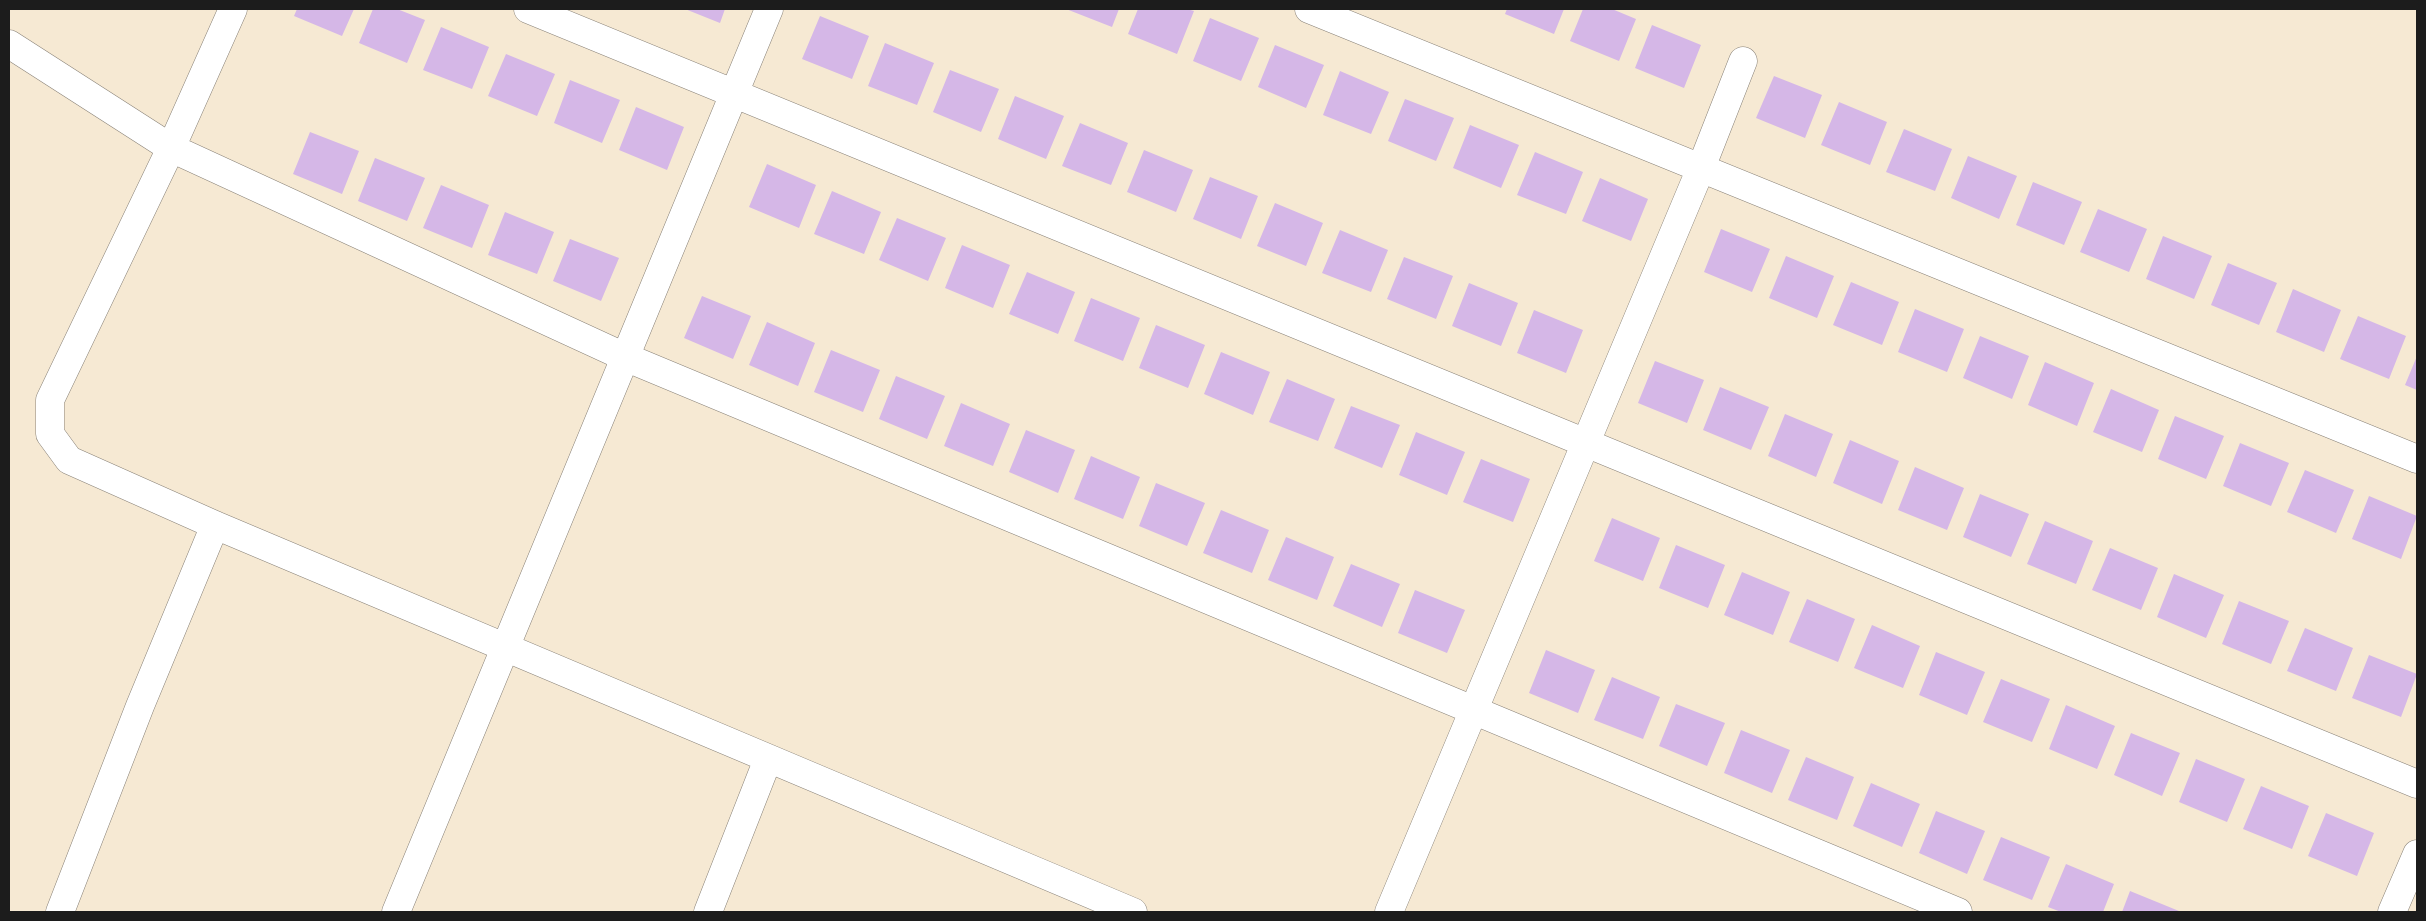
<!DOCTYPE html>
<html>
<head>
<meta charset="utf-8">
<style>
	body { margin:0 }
	#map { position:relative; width:2426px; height:921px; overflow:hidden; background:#f6e9d3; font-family:"Shantell Sans",sans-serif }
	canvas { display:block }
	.frame { position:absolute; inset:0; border:10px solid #1c1c1c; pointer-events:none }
</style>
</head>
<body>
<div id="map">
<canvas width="2426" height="921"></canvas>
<div class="frame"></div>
</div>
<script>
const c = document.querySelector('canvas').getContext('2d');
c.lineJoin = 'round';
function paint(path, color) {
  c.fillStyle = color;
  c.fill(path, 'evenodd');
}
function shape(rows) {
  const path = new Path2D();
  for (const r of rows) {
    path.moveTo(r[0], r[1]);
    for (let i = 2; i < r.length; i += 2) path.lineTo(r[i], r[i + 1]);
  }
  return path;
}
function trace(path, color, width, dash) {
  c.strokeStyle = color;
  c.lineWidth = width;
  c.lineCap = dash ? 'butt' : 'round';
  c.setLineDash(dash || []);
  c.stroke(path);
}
paint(shape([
	[297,9,354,9,342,36,294,16],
	[373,9,397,9,425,20,407,63,359,43],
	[685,9,725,9,720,23],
	[1066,9,1119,9,1112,27],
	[1138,9,1187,9,1194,11,1177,54,1128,34],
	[1507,9,1564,9,1554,34,1505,14],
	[1583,9,1612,9,1636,19,1619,61,1570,41],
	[820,16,869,36,852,79,802,59],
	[1210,18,1259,38,1241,81,1193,61],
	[1652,25,1701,45,1684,88,1635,68],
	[441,27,489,47,472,89,423,70],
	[885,43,934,63,917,105,868,86],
	[1275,45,1324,65,1306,108,1258,87],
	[506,54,555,74,537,116,488,96],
	[950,70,999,89,981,132,933,112],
	[1340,71,1389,92,1371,134,1323,115],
	[1774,76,1822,95,1805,138,1756,118],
	[570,80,620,100,602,143,554,123],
	[1015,96,1064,116,1046,159,998,139],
	[1405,99,1454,118,1436,161,1388,141],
	[1839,102,1887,122,1870,165,1821,145],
	[636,107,684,127,667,170,619,150],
	[1080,123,1128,143,1111,185,1062,166],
	[1470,125,1519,145,1501,188,1453,168],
	[1904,129,1952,149,1935,191,1886,172],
	[310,132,359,151,342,194,293,174],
	[1144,150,1193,170,1176,212,1127,192],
	[1535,152,1583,172,1566,214,1517,195],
	[1968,156,2017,176,1999,219,1951,198],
	[375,158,425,178,407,221,358,201],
	[767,164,816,185,799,228,749,207],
	[1210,177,1258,196,1241,239,1193,219],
	[1600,178,1648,199,1631,241,1582,221],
	[2033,182,2082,202,2064,245,2016,225],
	[441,185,489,205,472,248,423,228],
	[832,191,881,212,864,254,814,234],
	[1275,203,1323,223,1306,266,1257,246],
	[2098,209,2147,229,2129,272,2080,252],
	[505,212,554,232,537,274,488,255],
	[897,218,946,238,928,281,879,260],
	[1721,229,1770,249,1752,292,1704,272],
	[1340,230,1388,250,1371,292,1322,273],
	[2163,236,2212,256,2194,299,2146,279],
	[570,239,619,258,601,301,553,281],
	[962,245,1010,265,993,308,945,288],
	[1786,256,1834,276,1817,318,1769,298],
	[1404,257,1453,276,1436,319,1387,299],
	[2228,263,2277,283,2259,325,2211,305],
	[1027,272,1075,292,1058,334,1009,314],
	[1851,282,1899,302,1882,345,1833,325],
	[1469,283,1518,303,1501,346,1452,326],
	[2293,289,2341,310,2324,352,2276,332],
	[702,296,751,316,733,359,684,338],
	[1091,298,1140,318,1123,361,1074,341],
	[1915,309,1964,329,1947,372,1898,352],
	[1534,310,1583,330,1566,373,1517,353],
	[2358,316,2406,336,2389,379,2340,359],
	[767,322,815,343,798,386,749,365],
	[1156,325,1205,345,1188,388,1139,368],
	[1980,336,2029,356,2012,399,1963,378],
	[831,350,880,370,863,412,814,392],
	[1221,352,1270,372,1253,415,1204,394],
	[2417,356,2417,390,2405,385],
	[1655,361,1704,380,1687,423,1638,403],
	[2045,362,2094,383,2077,426,2028,405],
	[896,376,945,396,927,439,879,419],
	[1287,379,1335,399,1318,441,1269,422],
	[1720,387,1769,407,1751,450,1703,430],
	[2111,389,2159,410,2142,452,2093,432],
	[961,403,1010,424,993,466,944,446],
	[1351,406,1400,425,1382,468,1334,448],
	[1785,414,1833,434,1816,477,1768,456],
	[2175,416,2224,436,2206,479,2158,459],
	[1026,430,1075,450,1058,493,1009,472],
	[1416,432,1465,452,1447,495,1399,475],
	[1850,440,1899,461,1882,504,1833,483],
	[2240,443,2289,463,2271,506,2223,486],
	[1091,456,1140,477,1123,519,1074,499],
	[1481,459,1530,479,1513,522,1463,502],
	[1915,467,1964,488,1947,530,1898,510],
	[2305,470,2354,490,2336,533,2287,512],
	[1156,483,1205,503,1187,546,1139,526],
	[1980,494,2029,514,2011,557,1963,537],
	[2369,496,2417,516,2401,559,2352,539],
	[1221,510,1269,530,1252,573,1203,553],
	[1612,518,1660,538,1643,581,1594,561],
	[2045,521,2093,541,2076,584,2027,564],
	[1286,537,1334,557,1317,600,1268,580],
	[1676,545,1725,565,1708,608,1659,588],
	[2110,548,2158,568,2141,610,2092,590],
	[1351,564,1400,584,1382,627,1333,606],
	[1742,572,1790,592,1773,635,1724,615],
	[2174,574,2224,595,2206,638,2157,617],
	[1415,590,1465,610,1447,653,1398,633],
	[1807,599,1855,619,1838,662,1789,642],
	[2239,601,2289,621,2271,664,2222,644],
	[1872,625,1920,646,1903,688,1854,668],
	[2305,628,2353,648,2336,691,2287,671],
	[1546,650,1595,670,1578,713,1529,693],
	[1936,652,1985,672,1967,715,1919,695],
	[2369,655,2417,674,2401,717,2352,698],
	[1612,677,1660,697,1643,739,1594,720],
	[2001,679,2050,699,2032,742,1983,722],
	[1676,704,1725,723,1707,766,1659,746],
	[2066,705,2115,726,2097,769,2049,749],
	[1741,730,1790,750,1772,793,1724,773],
	[2131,733,2180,753,2162,796,2114,775],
	[1806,757,1854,777,1837,820,1788,800],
	[2196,759,2245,779,2227,822,2179,802],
	[1871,783,1920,804,1902,847,1853,826],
	[2261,786,2309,806,2292,849,2243,829],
	[1936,811,1985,831,1967,874,1919,853],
	[2326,813,2374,833,2357,876,2308,856],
	[2001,837,2050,857,2032,900,1983,880],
	[2066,864,2114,884,2103,912,2061,912,2048,907],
	[2130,891,2179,911,2178,912,2122,912]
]), '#d5b7e7');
const minor = shape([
	[233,9,171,148,50,400,50,434,69,460,215,525,1133,912],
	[528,9,2417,784],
	[1309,9,2417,459],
	[9,44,171,148,625,357,1958,912],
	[60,912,140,706,215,525],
	[396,912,769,9],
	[708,912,768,759],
	[1389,912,1701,168,1743,61],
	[2392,912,2417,854]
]);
trace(minor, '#898278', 29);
trace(minor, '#fff', 28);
</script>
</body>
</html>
